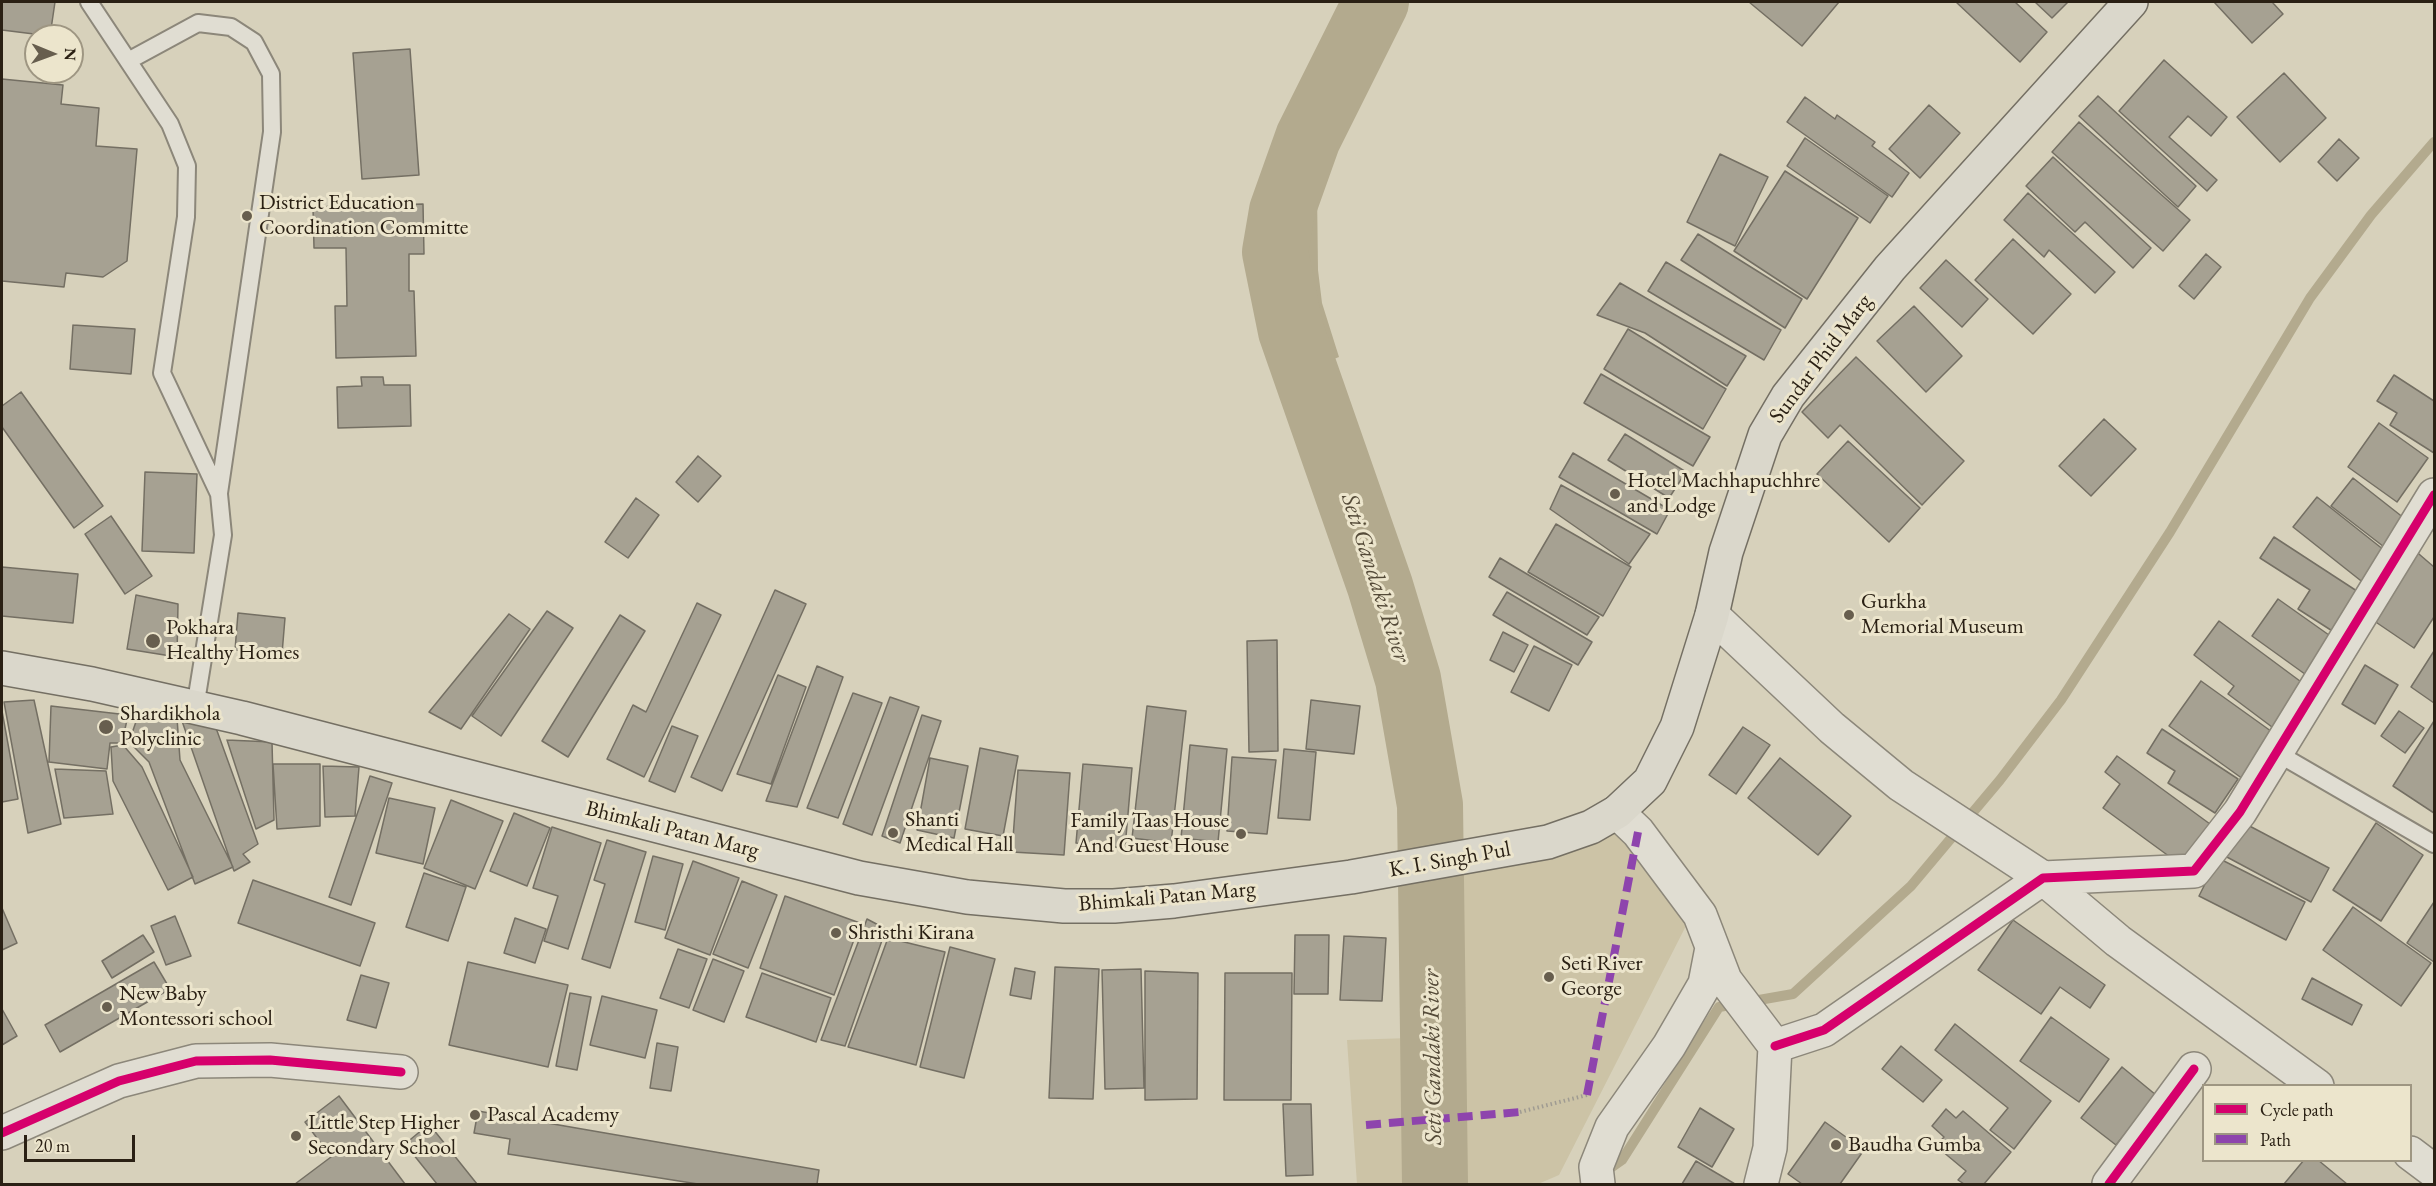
<!DOCTYPE html>
<html>
<head>
<meta charset="utf-8">
<style>
	body { margin:0 }
	#map { position:relative; width:2436px; height:1186px; overflow:hidden; background:#d7d1bb; font-family:"EB Garamond",serif }
	canvas { display:block }
	.frame { position:absolute; inset:0; border:3px solid #2a2014; pointer-events:none }
	.legend { position:absolute; left:2202px; top:1084px; width:210px; height:78px; box-sizing:border-box; background:#ece5cc; border:2px solid #9e9682; margin:0; padding:8px 10px; list-style:none; font-size:18px; color:#2a2014 }
	.legend li { display:flex; align-items:center; gap:12px; height:30px }
	.legend b { width:30px; border:2px solid #9e9682 }
	.north { position:absolute; left:24px; top:24px; width:60px; height:60px; box-sizing:border-box; background:#ece5cc; border:2px solid #9e9682; border-radius:50%; rotate:91deg; font-size:16px; font-weight:700; line-height:24px; text-align:center; color:#2a2014 }
	.north::after { content:''; display:block; margin:auto; width:21px; height:27px; background:#675e4e; clip-path:polygon(50% 0,100% 100%,50% 72%,0 100%) }
	.scale { position:absolute; left:24px; top:1135px; width:111px; height:27px; box-sizing:border-box; border:3px solid #2a2014; border-top:0; padding-left:8px; font-size:18px; line-height:21px; white-space:nowrap; color:#2a2014; -webkit-text-stroke:4px #ece5cc; paint-order:stroke }
</style>
</head>
<body>
<div id="map">
<canvas width="2436" height="1186"></canvas>
<div class="frame"></div>
<ul class="legend">
<li><b style="height:8px;background:#d6006c"></b>Cycle path</li>
<li><b style="height:8px;background:#8e44ad"></b>Path</li>
</ul>
<div class="north">N</div>
<div class="scale">20 m</div>
</div>
<script>
const c = document.querySelector('canvas').getContext('2d');
c.lineJoin = 'round';
function paint(path, color) {
  c.fillStyle = color;
  c.fill(path, 'evenodd');
}
function shape(rows) {
  const path = new Path2D();
  for (const r of rows) {
    path.moveTo(r[0], r[1]);
    for (let i = 2; i < r.length; i += 2) path.lineTo(r[i], r[i + 1]);
  }
  return path;
}
function trace(path, color, width, dash) {
  c.strokeStyle = color;
  c.lineWidth = width;
  c.lineCap = dash ? 'butt' : 'round';
  c.setLineDash(dash || []);
  c.stroke(path);
}
function write(font, color, halo, rows, align = 'center') {
  c.font = font + ' "EB Garamond",serif';
  c.lineWidth = 6;
  c.setLineDash([]);
  c.textBaseline = 'middle';
  c.strokeStyle = halo;
  c.fillStyle = color;
  for (const [text, x, y, turn = 0] of rows) {
    c.save();
    c.translate(x, y);
    c.rotate((+turn || 0) * Math.PI / 180);
    c.textAlign = isNaN(turn) ? turn : align;
    if (halo) c.strokeText(text, 0, 0);
    c.fillText(text, 0, 0);
    c.restore();
  }
}
paint(shape([
	[1626,823,1691,916,1559,1175,1538,1184,1357,1184,1347,1040,1441,1037,1435,881]
]), '#ccc3a6');
paint(shape([
	[1352,2,1392,2,1325,137,1320,158,1317,190,1318,270,1322,303,1339,357,1311,368,1265,222,1263,199,1278,154,1324,53]
]), '#b3aa8e');
trace(shape([
	[1602,1174,1622,1160,1719,1007,1793,994,1911,886,2000,780,2061,700,2170,532,2310,298,2371,215,2434,142]
]), '#b3aa8e', 10);
trace(shape([
	[1376,2,1308,138,1282,211,1275,252,1291,331,1380,586,1408,679,1430,805,1435,1184]
]), '#b3aa8e', 66);
const building = shape([
	[2,2,55,2,50,36,2,30,2,2],
	[1749,2,1839,2,1802,46,1749,2],
	[1956,2,2015,2,2047,32,2020,62,1956,2],
	[2035,2,2068,2,2052,18,2035,2],
	[2214,2,2274,2,2273,3,2283,14,2252,43,2214,2],
	[410,49,419,175,362,179,353,53,410,49],
	[2164,60,2227,117,2211,136,2188,116,2169,137,2217,180,2207,191,2119,111,2164,60],
	[2284,73,2326,118,2280,162,2237,117,2284,73],
	[2,79,63,85,61,104,99,108,96,146,137,149,127,261,103,277,66,273,64,287,2,281,2,79],
	[2098,96,2196,186,2178,207,2079,116,2098,96],
	[1805,97,1835,119,1837,115,1875,142,1872,146,1909,173,1892,197,1787,122,1805,97],
	[1929,105,1960,133,1920,178,1889,149,1929,105],
	[2079,122,2190,220,2163,251,2052,152,2079,122],
	[1805,138,1888,196,1870,223,1787,166,1805,138],
	[2339,139,2359,158,2337,181,2318,162,2339,139],
	[1720,154,1768,177,1735,246,1687,222,1720,154],
	[2053,157,2151,248,2133,268,2085,222,2075,232,2026,186,2053,157],
	[1785,171,1858,218,1807,299,1734,251,1785,171],
	[2028,193,2115,272,2095,293,2049,250,2044,257,2004,220,2028,193],
	[423,204,424,254,409,254,409,291,414,291,416,356,336,358,335,306,347,306,346,248,314,248,313,207,423,204],
	[1698,234,1802,299,1785,328,1681,260,1698,234],
	[2013,239,2071,294,2033,334,1975,280,2013,239],
	[2206,254,2221,267,2194,299,2179,286,2206,254],
	[1946,260,1988,299,1962,327,1920,288,1946,260],
	[1666,262,1781,330,1764,360,1648,291,1666,262],
	[1620,283,1746,356,1727,386,1645,333,1597,315,1620,283],
	[1914,306,1962,356,1926,392,1877,341,1914,306],
	[73,325,135,329,131,374,70,369,73,325],
	[1628,329,1726,389,1703,429,1604,369,1628,329],
	[1856,357,1964,461,1922,505,1840,425,1828,438,1802,412,1856,357],
	[1601,374,1710,437,1693,466,1584,403,1601,374],
	[2394,375,2434,401,2434,453,2390,425,2397,413,2377,401,2394,375],
	[361,377,383,377,384,385,410,385,411,426,338,428,337,387,362,386,361,377],
	[21,392,103,506,74,528,2,427,2,406,21,392],
	[2104,419,2136,449,2091,496,2059,466,2104,419],
	[2379,423,2428,458,2397,502,2348,467,2379,423],
	[1625,434,1686,472,1669,498,1608,460,1625,434],
	[1848,441,1920,508,1889,542,1817,474,1848,441],
	[1573,453,1670,510,1657,534,1559,477,1573,453],
	[698,456,721,476,698,502,676,482,698,456],
	[145,472,197,474,194,553,142,551,145,472],
	[2353,478,2409,522,2388,550,2331,506,2353,478],
	[1561,485,1650,534,1629,564,1550,509,1561,485],
	[2317,497,2389,554,2365,584,2293,527,2317,497],
	[636,498,659,515,628,558,605,542,636,498],
	[111,516,152,576,125,594,85,534,111,516],
	[1556,524,1631,567,1603,616,1528,572,1556,524],
	[2274,537,2363,595,2337,634,2298,609,2310,590,2260,558,2274,537],
	[2405,542,2434,567,2434,617,2414,648,2361,612,2405,542],
	[1500,558,1599,617,1587,635,1489,577,1500,558],
	[2,567,78,574,73,623,2,616,2,567],
	[775,590,806,604,722,791,691,777,775,590],
	[1507,592,1592,642,1578,665,1493,615,1507,592],
	[136,595,178,604,177,657,127,649,136,595],
	[2278,599,2336,640,2309,677,2252,636,2278,599],
	[697,603,721,615,644,777,607,759,633,705,646,712,697,603],
	[547,611,573,628,501,736,472,716,547,611],
	[238,613,285,618,282,654,235,650,238,613],
	[509,614,530,629,461,729,429,712,509,614],
	[620,615,645,631,568,757,542,741,620,615],
	[2219,621,2308,687,2276,730,2228,694,2234,686,2194,655,2219,621],
	[1503,632,1528,645,1514,672,1490,660,1503,632],
	[1277,640,1278,751,1249,752,1247,641,1277,640],
	[1534,646,1572,665,1549,711,1511,692,1534,646],
	[2434,651,2434,703,2411,687,2434,651],
	[2365,665,2398,685,2375,724,2342,704,2365,665],
	[817,666,843,677,797,807,766,801,817,666],
	[778,675,806,687,771,784,737,774,778,675],
	[2201,681,2275,734,2243,779,2169,726,2201,681],
	[853,693,882,703,838,818,807,808,853,693],
	[890,697,919,707,872,835,843,824,890,697],
	[34,700,61,824,28,833,4,702,34,700],
	[1311,700,1360,706,1354,754,1306,749,1311,700],
	[51,706,128,715,122,743,110,743,107,769,49,762,51,706],
	[1147,706,1186,711,1171,843,1132,838,1147,706],
	[140,710,177,718,180,760,233,867,195,884,149,762,129,742,140,710],
	[2,711,18,799,2,802,2,711],
	[2399,711,2424,728,2405,753,2381,736,2399,711],
	[922,715,941,721,900,843,882,836,922,715],
	[182,721,216,728,258,844,243,854,250,862,234,871,182,721],
	[2434,721,2434,813,2393,786,2434,721],
	[672,726,698,736,675,792,649,781,672,726],
	[1743,727,1770,745,1736,794,1709,775,1743,727],
	[2162,729,2238,779,2215,813,2168,783,2175,771,2147,753,2162,729],
	[227,740,272,742,274,820,256,829,227,740],
	[123,745,142,767,193,877,168,890,113,781,111,747,123,745],
	[1190,745,1227,749,1218,842,1181,838,1190,745],
	[980,748,1018,756,1003,836,965,829,980,748],
	[1284,749,1316,752,1310,820,1278,818,1284,749],
	[2117,756,2210,824,2181,865,2103,808,2120,784,2105,772,2117,756],
	[1232,757,1276,760,1267,834,1227,831,1232,757],
	[930,758,968,766,954,838,917,830,930,758],
	[1780,758,1851,816,1818,855,1748,798,1780,758],
	[273,764,320,764,320,826,277,829,273,764],
	[1083,764,1132,768,1125,848,1076,843,1083,764],
	[323,766,359,767,355,816,325,817,323,766],
	[55,769,106,771,113,814,64,818,55,769],
	[1018,770,1070,773,1064,855,1012,852,1018,770],
	[370,776,392,783,351,905,329,897,370,776],
	[389,798,435,808,423,864,376,853,389,798],
	[451,800,503,821,475,889,424,868,451,800],
	[514,813,550,828,527,886,490,871,514,813],
	[2242,822,2329,868,2311,902,2225,856,2242,822],
	[2376,823,2423,855,2381,921,2333,890,2376,823],
	[552,827,601,843,568,949,544,941,558,896,533,888,552,827],
	[607,840,646,852,610,968,582,959,605,884,594,880,607,840],
	[653,856,683,864,665,930,635,922,653,856],
	[2218,858,2305,902,2286,940,2199,896,2218,858],
	[693,861,739,878,710,955,665,938,693,861],
	[424,873,466,887,448,941,406,927,424,873],
	[253,880,375,923,360,966,238,923,253,880],
	[742,881,777,895,748,968,713,954,742,881],
	[785,896,860,923,834,995,760,968,785,896],
	[2434,902,2434,962,2407,943,2434,902],
	[2353,907,2431,963,2401,1006,2323,950,2353,907],
	[2,908,17,943,2,950,2,908],
	[175,916,191,956,166,965,151,926,175,916],
	[515,918,546,929,535,963,504,953,515,918],
	[867,919,886,929,845,1046,821,1040,867,919],
	[2013,920,2105,985,2090,1008,2060,987,2041,1014,1978,970,2013,920],
	[143,935,154,952,112,978,102,961,143,935],
	[1295,935,1329,935,1328,994,1294,994,1295,935],
	[1344,936,1386,938,1382,1001,1340,1000,1344,936],
	[888,938,945,952,916,1065,848,1047,888,938],
	[950,947,995,959,964,1078,920,1067,950,947],
	[678,949,707,959,689,1008,660,998,678,949],
	[713,959,744,971,724,1022,693,1010,713,959],
	[154,962,170,989,60,1052,45,1025,154,962],
	[468,962,568,985,548,1067,449,1045,468,962],
	[1055,967,1099,969,1093,1099,1049,1098,1055,967],
	[1015,968,1035,972,1031,999,1010,995,1015,968],
	[1141,969,1144,1088,1105,1089,1102,970,1141,969],
	[1145,971,1198,973,1197,1099,1145,1100,1145,971],
	[762,973,831,998,816,1042,746,1017,762,973],
	[1225,973,1292,973,1291,1100,1224,1100,1225,973],
	[361,975,389,983,376,1028,347,1020,361,975],
	[2312,978,2362,1005,2352,1025,2302,999,2312,978],
	[570,993,591,997,577,1070,556,1066,570,993],
	[602,996,657,1010,645,1058,590,1045,602,996],
	[2,1009,17,1036,2,1045,2,1009],
	[2051,1017,2109,1059,2079,1102,2020,1061,2051,1017],
	[1955,1024,2051,1101,2014,1149,1990,1130,2008,1108,1935,1050,1955,1024],
	[657,1043,678,1047,671,1091,650,1088,657,1043],
	[1901,1046,1942,1080,1923,1102,1882,1069,1901,1046],
	[2122,1067,2156,1095,2116,1145,2081,1118,2122,1067],
	[339,1096,405,1184,295,1184,331,1157,305,1122,339,1096],
	[1283,1104,1311,1104,1313,1175,1286,1176,1283,1104],
	[1700,1108,1734,1129,1712,1167,1678,1147,1700,1108],
	[1946,1109,1956,1118,1963,1111,2011,1152,1984,1184,1964,1184,1958,1180,1966,1171,1936,1146,1944,1137,1932,1126,1946,1109],
	[478,1111,819,1170,817,1184,698,1184,508,1154,510,1139,474,1133,478,1111],
	[1825,1122,1864,1150,1840,1184,1802,1184,1788,1174,1825,1122],
	[429,1124,477,1184,437,1184,405,1144,429,1124],
	[2304,1160,2318,1160,2347,1184,2284,1184,2304,1160],
	[1696,1161,1735,1184,1682,1184,1696,1161]
]);
paint(building, '#a6a192');
trace(building, '#746f63', 1.5);
const lane = shape([
	[89,2,170,124,187,166,186,217,162,373,219,494,223,535,195,708],
	[128,61,198,23,231,27,254,42,271,74,272,132,219,493],
	[2277,753,2434,844]
]);
const street = shape([
	[1712,615,1832,728,1901,785,2043,878,2118,941,2317,1086],
	[1617,812,1638,832,1700,915,1725,980,1775,1046,1770,1148,1761,1184],
	[1775,1046,1824,1030,2043,878,2194,871,2240,812,2434,495],
	[2,1133,119,1081,196,1061,270,1060,401,1072],
	[2410,1153,2434,1171],
	[1598,1184,1596,1167,1612,1127,1669,1046,1705,984,1712,948],
	[2109,1184,2194,1069]
]);
const primary = shape([
	[2,668,92,684,242,718,859,878,967,897,1064,906,1114,906,1174,901,1351,877,1548,842,1591,827,1617,812,1650,781,1677,727,1712,615,1726,552,1765,435,1788,396,1890,268,2131,2]
]);
trace(lane, '#8c877a', 20);
trace(street, '#8c877a', 36);
trace(primary, '#746f63', 36);
trace(shape([
	[1520,1112,1587,1095]
]), '#9f9b92', 4, [1.5, 3]);
trace(lane, '#e0ddd2', 16);
trace(street, '#e0ddd2', 33);
trace(primary, '#dad7cb', 33);
trace(shape([
	[1587,1095,1638,832],
	[1366,1125,1520,1112]
]), '#8e44ad', 8, [15, 8]);
trace(shape([
	[1775,1046,1824,1030,2043,878,2194,871,2240,812,2434,495],
	[2,1133,119,1081,196,1061,270,1060,401,1072],
	[2109,1184,2194,1069]
]), '#d6006c', 9);
for (const [x, y, r, color] of [
	[247,216,6,"#675e4e"],
	[1615,494,6,"#675e4e"],
	[1849,615,6,"#675e4e"],
	[153,641,8,"#675e4e"],
	[106,727,8,"#675e4e"],
	[893,833,6,"#675e4e"],
	[1241,834,6,"#675e4e"],
	[836,933,6,"#675e4e"],
	[1549,977,6,"#675e4e"],
	[107,1007,6,"#675e4e"],
	[475,1115,6,"#675e4e"],
	[296,1136,6,"#675e4e"],
	[1836,1145,6,"#675e4e"]
]) {
  const dot = new Path2D();
  dot.arc(x, y, r, 0, 2 * Math.PI);
  c.fillStyle = color;
  c.fill(dot);
  trace(dot, '#ece5cc', 2);
}
write('22px', '#2a2014', '#ece5cc', [
	["District Education",259,203],
	["Coordination Committe",259,228],
	["Hotel Machhapuchhre",1627,481],
	["and Lodge",1627,506],
	["Gurkha",1861,602],
	["Memorial Museum",1861,627],
	["Pokhara",166,628],
	["Healthy Homes",166,653],
	["Shardikhola",120,714],
	["Polyclinic",120,739],
	["Shanti",905,820],
	["Medical Hall",905,845],
	["Family Taas House",1229,821,"right"],
	["And Guest House",1229,846,"right"],
	["Shristhi Kirana",848,933],
	["Seti River",1561,964],
	["George",1561,989],
	["New Baby",119,994],
	["Montessori school",119,1019],
	["Pascal Academy",487,1115],
	["Little Step Higher",308,1123],
	["Secondary School",308,1148],
	["Baudha Gumba",1848,1145]
], 'left');
write('22px', '#2a2014', '#ece5cc', [
	["Sundar Phid Marg",1821,359,-53],
	["Bhimkali Patan Marg",672,830,14],
	["K. I. Singh Pul",1450,860,-10],
	["Bhimkali Patan Marg",1167,897,-5]
]);
write('italic 24px', '#544a38', '#ece5cc', [
	["Seti Gandaki River",1375,578,72],
	["Seti Gandaki River",1433,1057,-91]
]);
</script>
</body>
</html>
